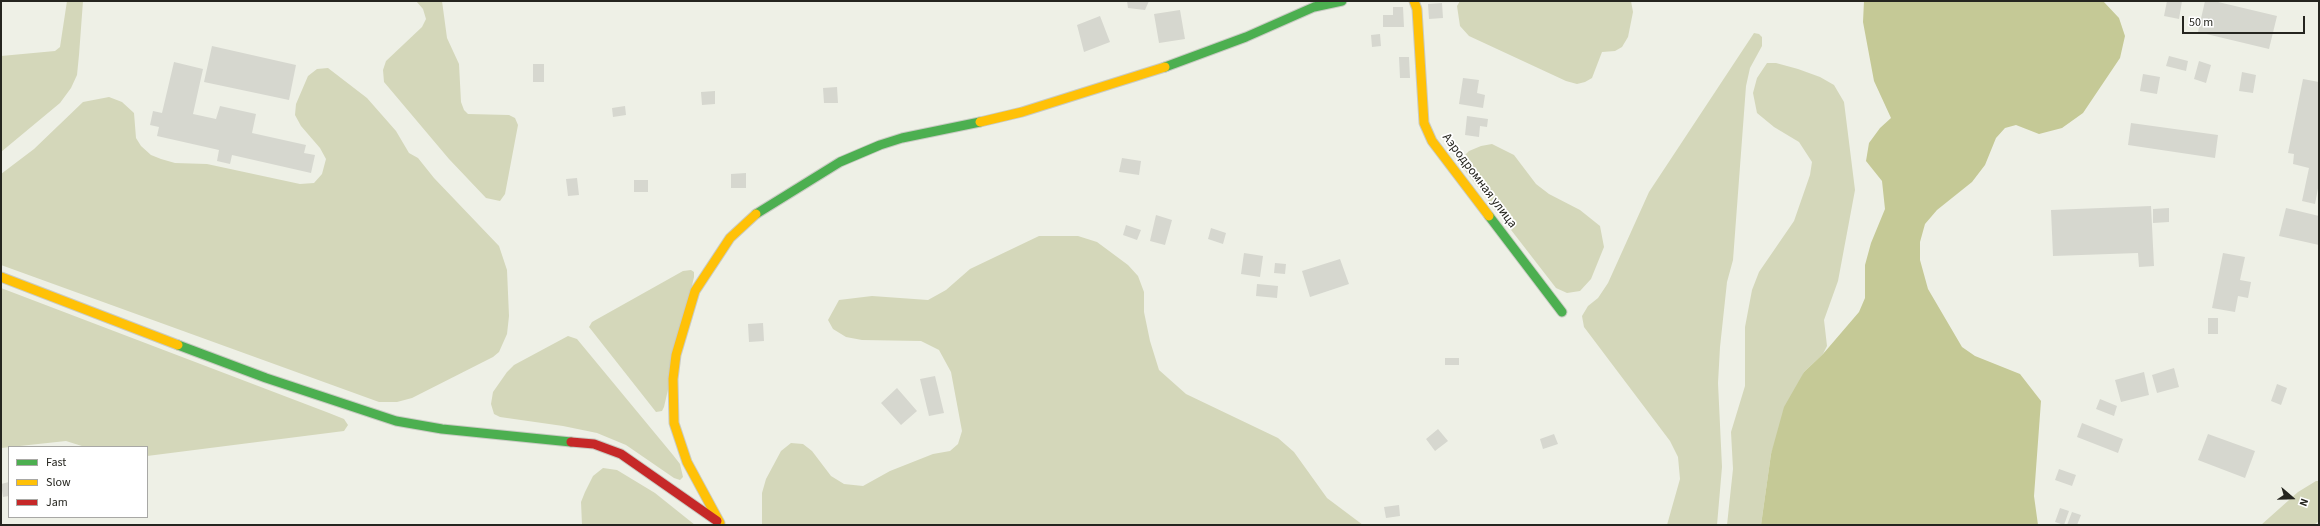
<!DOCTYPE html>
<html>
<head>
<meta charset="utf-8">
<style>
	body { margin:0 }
	#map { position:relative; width:2320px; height:526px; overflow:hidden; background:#eef0e6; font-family:"Source Sans 3",sans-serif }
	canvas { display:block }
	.frame { position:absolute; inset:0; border:2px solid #25251f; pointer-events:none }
	.legend { position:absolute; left:8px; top:446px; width:140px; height:72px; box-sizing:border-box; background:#fff; border:1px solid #a8a8a5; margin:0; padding:5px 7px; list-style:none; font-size:12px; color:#25251f }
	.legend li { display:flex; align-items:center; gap:8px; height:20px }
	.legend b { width:20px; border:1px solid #a8a8a5 }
	.north { position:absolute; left:2272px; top:478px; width:40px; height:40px; -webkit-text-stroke:3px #fff; paint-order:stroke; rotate:110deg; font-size:11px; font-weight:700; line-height:16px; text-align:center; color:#25251f }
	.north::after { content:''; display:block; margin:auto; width:14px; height:18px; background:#25251f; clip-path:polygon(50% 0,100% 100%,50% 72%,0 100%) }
	.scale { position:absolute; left:2182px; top:16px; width:123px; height:18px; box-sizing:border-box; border:2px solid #25251f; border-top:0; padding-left:5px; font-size:12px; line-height:14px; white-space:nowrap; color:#25251f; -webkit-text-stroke:3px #fff; paint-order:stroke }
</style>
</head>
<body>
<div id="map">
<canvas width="2320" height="526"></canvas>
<div class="frame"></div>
<ul class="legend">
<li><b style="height:5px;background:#4caf50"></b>Fast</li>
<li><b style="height:5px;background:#ffc107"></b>Slow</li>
<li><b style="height:5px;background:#c62828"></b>Jam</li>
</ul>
<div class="north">N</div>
<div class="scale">50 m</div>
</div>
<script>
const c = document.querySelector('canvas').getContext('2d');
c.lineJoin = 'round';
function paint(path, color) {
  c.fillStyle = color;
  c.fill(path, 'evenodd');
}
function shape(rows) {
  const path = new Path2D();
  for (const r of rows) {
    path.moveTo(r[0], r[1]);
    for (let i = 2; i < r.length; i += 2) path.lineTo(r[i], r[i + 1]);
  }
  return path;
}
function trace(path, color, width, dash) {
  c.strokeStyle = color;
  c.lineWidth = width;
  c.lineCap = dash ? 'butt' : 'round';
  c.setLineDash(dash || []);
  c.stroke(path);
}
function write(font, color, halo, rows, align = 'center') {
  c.font = font + ' "Source Sans 3",sans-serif';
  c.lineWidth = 3.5;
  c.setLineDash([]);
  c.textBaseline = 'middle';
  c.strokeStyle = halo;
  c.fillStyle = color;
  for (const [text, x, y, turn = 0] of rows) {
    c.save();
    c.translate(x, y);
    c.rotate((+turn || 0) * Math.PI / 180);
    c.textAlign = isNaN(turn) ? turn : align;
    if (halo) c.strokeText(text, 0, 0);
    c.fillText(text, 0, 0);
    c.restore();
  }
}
paint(shape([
	[67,1,83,1,79,55,77,75,71,88,60,103,1,152,1,56,55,51,60,47],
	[416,1,442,1,447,38,459,64,461,102,464,110,468,114,509,115,515,118,518,125,505,194,500,201,486,198,449,159,384,82,383,70,386,61,422,27,426,19,423,9],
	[1460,1,1631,1,1633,12,1628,37,1622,47,1615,51,1602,52,1592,78,1585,82,1577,84,1566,81,1469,36,1460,26,1457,6],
	[1754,33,1759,34,1762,37,1762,46,1750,68,1746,86,1733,260,1727,282,1720,347,1718,383,1722,467,1717,525,1667,525,1680,479,1678,457,1670,441,1584,327,1582,316,1588,306,1598,298,1608,283,1649,192],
	[1767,63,1776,63,1798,69,1820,77,1834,85,1844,102,1855,190,1838,281,1824,320,1827,346,1823,354,1804,372,1771,454,1761,525,1727,525,1733,469,1731,432,1745,386,1745,327,1752,290,1759,272,1794,221,1810,175,1812,162,1799,142,1774,127,1757,113,1753,93,1757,78],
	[328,68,367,98,396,131,409,153,418,158,434,178,499,246,507,270,509,316,507,334,499,352,493,357,412,398,397,402,379,402,1,265,1,174,34,149,83,102,109,97,122,102,134,113,136,138,141,146,151,155,161,159,175,163,207,164,300,184,314,183,322,174,326,159,320,148,301,126,295,115,296,104,308,76,317,69],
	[1492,144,1514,155,1536,184,1549,194,1580,210,1600,226,1604,247,1591,279,1580,291,1567,293,1556,288,1460,164,1461,159,1469,151,1481,146],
	[1039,236,1078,236,1097,242,1128,265,1138,276,1144,292,1144,312,1150,341,1159,370,1186,394,1278,438,1294,452,1327,498,1363,525,762,525,762,493,766,479,781,451,791,443,803,444,812,451,831,476,844,484,863,486,890,471,933,454,950,451,958,444,962,431,951,372,939,350,921,341,862,340,846,337,833,329,828,320,839,300,872,296,928,300,946,290,970,269],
	[691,270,694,272,694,277,664,407,662,411,656,412,589,327,592,322,683,271],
	[1,288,329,413,344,419,348,425,344,431,147,456,147,447,85,447,66,441,1,448],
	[568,336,577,339,673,455,680,464,683,477,680,480,674,478,626,445,597,433,563,426,500,417,494,414,491,404,493,392,507,372,514,365],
	[603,468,617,470,655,493,695,525,582,525,581,502,585,492,593,476],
	[2316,481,2319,481,2319,521,2314,525,2261,525,2298,492]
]), '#d4d7ba');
paint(shape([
	[1864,1,2103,1,2119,18,2125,36,2120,58,2083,113,2062,128,2039,134,2016,125,2005,128,1996,138,1985,165,1972,182,1937,210,1925,224,1920,242,1920,260,1928,289,1962,347,1975,356,2020,374,2041,401,2034,496,2038,525,1761,525,1771,454,1784,407,1804,372,1823,354,1859,312,1865,298,1865,265,1871,243,1885,209,1882,181,1866,161,1869,143,1880,128,1891,118,1874,81,1863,22]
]), '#c5c996');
paint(shape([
	[1127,1,1149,1,1145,10,1128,8],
	[2167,1,2182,1,2179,19,2164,16],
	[2205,1,2214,1,2277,16,2269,49,2198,32],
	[1442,3,1443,18,1429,19,1428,4],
	[1393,7,1403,7,1404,27,1383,27,1383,15,1393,15],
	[1180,10,1185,39,1159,43,1154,14],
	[1100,16,1110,42,1084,52,1077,25],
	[1380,34,1381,46,1372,47,1371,35],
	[212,46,296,65,289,100,204,82],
	[2169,56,2188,61,2186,71,2166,66],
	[1399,57,1409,57,1410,78,1400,78],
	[2199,61,2211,65,2206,83,2194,79],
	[174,62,203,69,193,114,216,119,220,106,256,114,252,133,306,145,304,153,315,155,311,173,232,155,230,164,217,161,219,150,157,136,159,127,150,125,153,111,162,113],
	[533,64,544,64,544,82,533,82],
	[2242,72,2256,75,2253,93,2239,91],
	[2143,74,2160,77,2157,94,2140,91],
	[1463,78,1479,80,1477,93,1485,95,1483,108,1459,104],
	[2303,79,2319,82,2319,183,2315,204,2302,201,2309,168,2293,164,2294,154,2288,153],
	[837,87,838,103,824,103,823,88],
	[715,91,715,104,702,105,701,92],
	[625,106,626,115,613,117,612,108],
	[1467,116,1488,119,1487,127,1480,126,1479,137,1465,135],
	[2131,123,2218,135,2215,158,2128,145],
	[1122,158,1141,161,1139,175,1119,172],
	[746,173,746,188,731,188,731,174],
	[577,178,579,195,568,196,566,179],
	[634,180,648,180,648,192,634,192],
	[2151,206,2154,266,2139,267,2138,253,2053,256,2051,210],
	[2169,208,2169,222,2153,223,2153,209],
	[2286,208,2319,216,2319,245,2279,236],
	[1156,215,1172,220,1165,245,1150,241],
	[1126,225,1141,230,1137,240,1123,235],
	[1211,228,1226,233,1223,244,1208,239],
	[1244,253,1263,256,1260,277,1241,274],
	[2223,253,2245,257,2240,280,2251,282,2248,298,2238,296,2235,312,2212,308],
	[1340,259,1349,284,1310,297,1302,271],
	[1275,263,1286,264,1285,274,1274,273],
	[1257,284,1278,286,1277,298,1256,296],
	[2208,318,2218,318,2218,334,2208,334],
	[763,323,764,341,749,342,748,324],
	[1445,358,1459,358,1459,365,1445,365],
	[2174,368,2179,387,2157,393,2152,375],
	[2144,372,2149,395,2121,402,2115,380],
	[935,376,944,413,929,416,920,379],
	[2277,384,2287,388,2281,405,2271,401],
	[897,388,917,411,901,425,881,403],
	[2100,399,2117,406,2114,416,2096,409],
	[2082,423,2123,439,2118,453,2077,437],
	[1438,429,1448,441,1435,451,1426,439],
	[1554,434,1558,444,1543,449,1540,439],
	[2208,434,2255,451,2245,478,2198,460],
	[2059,469,2076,475,2072,486,2055,480],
	[9,482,9,496,3,497,1,484],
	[1399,505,1400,516,1386,518,1384,507],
	[2060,508,2069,511,2064,525,2055,522],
	[2072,512,2081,515,2077,525,2067,525]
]), '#d6d7cf');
const fast = shape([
	[1165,67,1246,37,1314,7,1342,1],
	[756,214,840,162,880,145,902,138,980,122],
	[1489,216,1562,312],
	[178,345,266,378,396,421,442,429,571,442]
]);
const slow = shape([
	[1414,1,1417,9,1424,123,1432,141,1489,216],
	[980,122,1022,112,1165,67],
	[1,277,178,345],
	[720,523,687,462,674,423,673,379,676,355,695,291,730,238,756,214]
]);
const jam = shape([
	[571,442,594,444,621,454,717,521]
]);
trace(fast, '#c9cbc3', 11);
trace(slow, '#c9cbc3', 11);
trace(jam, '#c9cbc3', 11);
trace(fast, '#4caf50', 9);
trace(slow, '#ffc107', 9);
trace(jam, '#c62828', 9);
write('13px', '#25251f', '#fff', [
	["Аэродромная улица",1479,181,53]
]);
</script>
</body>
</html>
